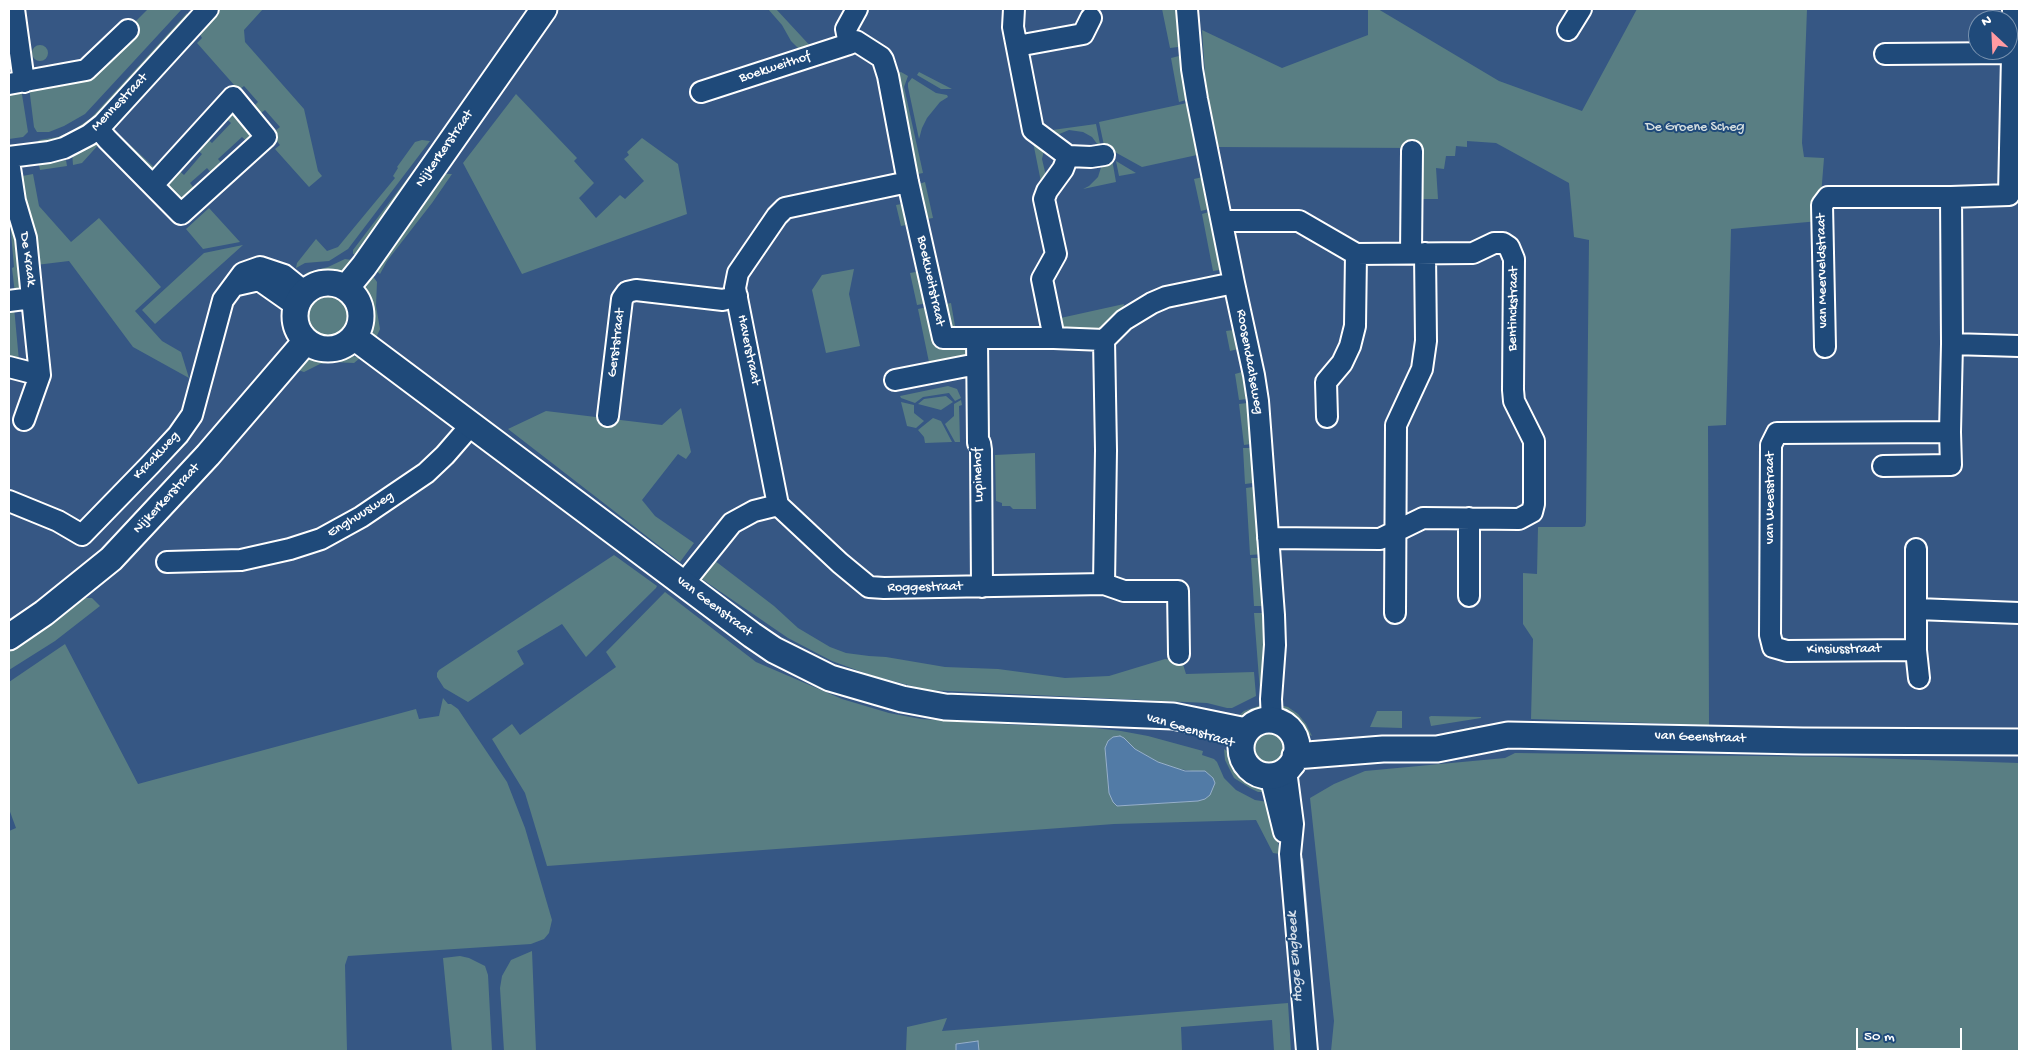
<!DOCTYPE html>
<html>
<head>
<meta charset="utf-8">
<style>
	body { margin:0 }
	#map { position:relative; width:2028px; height:1060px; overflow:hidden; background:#365784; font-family:"Gochi Hand",sans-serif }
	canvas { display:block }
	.frame { position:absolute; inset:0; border:10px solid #fff; pointer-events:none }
	.north { position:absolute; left:1968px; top:10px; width:50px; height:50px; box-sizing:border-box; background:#1f4a7a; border:1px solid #7992af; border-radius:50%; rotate:335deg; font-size:14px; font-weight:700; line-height:20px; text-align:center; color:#fff }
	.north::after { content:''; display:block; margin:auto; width:18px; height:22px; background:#ff9aa2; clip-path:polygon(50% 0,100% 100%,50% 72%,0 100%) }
	.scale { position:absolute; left:1856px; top:1028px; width:106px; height:22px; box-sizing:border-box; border:2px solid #fff; border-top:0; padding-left:6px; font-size:15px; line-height:18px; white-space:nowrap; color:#fff; -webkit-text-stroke:4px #1f4a7a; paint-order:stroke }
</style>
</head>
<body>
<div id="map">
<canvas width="2028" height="1060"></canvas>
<div class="frame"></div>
<div class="north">N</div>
<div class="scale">50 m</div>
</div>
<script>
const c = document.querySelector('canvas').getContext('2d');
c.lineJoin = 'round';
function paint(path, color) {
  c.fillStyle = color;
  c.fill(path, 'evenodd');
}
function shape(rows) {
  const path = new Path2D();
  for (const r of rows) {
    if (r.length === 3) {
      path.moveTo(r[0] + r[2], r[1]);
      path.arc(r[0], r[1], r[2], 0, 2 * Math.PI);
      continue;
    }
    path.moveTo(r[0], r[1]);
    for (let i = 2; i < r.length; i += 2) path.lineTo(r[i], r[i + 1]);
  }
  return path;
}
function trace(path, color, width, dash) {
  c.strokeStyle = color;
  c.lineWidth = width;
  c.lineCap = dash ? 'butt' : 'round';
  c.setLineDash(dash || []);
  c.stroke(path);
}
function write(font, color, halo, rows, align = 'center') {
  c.font = font + ' "Gochi Hand",sans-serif';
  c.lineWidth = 4;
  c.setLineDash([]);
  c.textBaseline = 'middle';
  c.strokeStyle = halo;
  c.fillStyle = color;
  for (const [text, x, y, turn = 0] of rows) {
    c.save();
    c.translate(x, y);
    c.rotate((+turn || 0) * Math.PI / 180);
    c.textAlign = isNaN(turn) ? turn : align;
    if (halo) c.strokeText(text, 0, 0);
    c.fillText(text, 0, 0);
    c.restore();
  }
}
paint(shape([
	[148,9,182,9,85,114,64,126,49,132,37,132,34,127,29,87,88,77,128,29],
	[217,9,263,9,244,30,245,42,304,109,318,171,322,176,309,187,275,149,280,145,271,134,280,127,265,110,256,117,250,110,258,102,244,86,235,93,232,89,235,86,197,43,202,38,197,30],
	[768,9,776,9,814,50,803,53,791,41,782,25],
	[1162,9,1176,9,1178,47,1170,48],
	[1368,9,1378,9,1499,81,1582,111,1637,9,1807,9,1802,143,1804,157,1824,158,1819,221,1731,229,1726,425,1708,426,1709,725,1531,719,1533,639,1523,624,1523,573,1537,574,1538,527,1582,527,1585,526,1586,522,1589,240,1574,237,1569,183,1496,143,1467,141,1467,147,1456,146,1455,156,1446,156,1444,169,1436,168,1438,199,1417,199,1416,148,1214,147,1206,88,1202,30,1282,68,1368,35],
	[187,13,187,18,96,121,55,144,37,143,39,140,58,137,72,131,91,118],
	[40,53,8],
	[1179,56,1186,100,1179,102,1171,58],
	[901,72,908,76,904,87,923,173,918,174,911,171,898,73],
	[919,72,952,89,941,89,917,75],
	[912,78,936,93,947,95,948,97,940,102,927,118,922,128,919,139,908,87,908,83],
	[21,88,28,132,23,137,9,139,9,90],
	[516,94,577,158,574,161,594,183,579,198,596,218,620,195,625,199,644,181,624,159,629,155,627,152,642,138,678,164,687,214,522,274,463,163],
	[1187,103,1197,155,1142,167,1113,151,1105,150,1099,122],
	[232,111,254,135,250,144,242,137,218,159,225,167,214,176,207,168,190,183,197,192,185,201,172,199,164,188,175,167,184,175,202,154,194,147,204,136,212,143,231,123,222,115],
	[1096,124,1101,149,1092,137,1083,132,1069,130,1052,137,1045,131],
	[116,132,155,168,152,171,112,137],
	[1032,137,1045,146,1042,159,1046,176,1042,187],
	[422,140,430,141,348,249,329,261,305,263,296,268,297,263,316,239,327,251,338,247,395,178,393,176,398,168,397,167,415,142],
	[95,142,100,143,82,163,73,165,72,152],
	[433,145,435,149,371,236,356,254,353,254,353,250],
	[50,158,57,162,66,160,67,166,40,170,38,160],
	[1112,159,1116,182,1083,189,1089,186,1098,177,1103,161],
	[1116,161,1136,173,1119,176],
	[33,174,39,206,71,242,99,218,161,287,135,311,162,341,181,352,189,378,133,347,69,261,36,265,17,177],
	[442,174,452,174,432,203,387,261,380,274,375,270],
	[1207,176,1208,181,1204,187,1209,209,1201,211,1194,179],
	[925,182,933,218,921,220,915,188,919,184],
	[907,203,911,224,901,226,896,205],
	[209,208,240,242,203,249,186,229],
	[9,211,16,226,24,292,15,294,12,268,14,267],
	[1209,212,1220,261,1226,269,1213,271,1202,214],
	[243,245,155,324,142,310,204,253],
	[345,259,352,260,343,271,333,277,318,279,304,285,300,278,308,272,328,267],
	[854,269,849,294,860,346,826,353,812,290,822,275],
	[921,271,928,303,917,305,910,273],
	[372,275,377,282,376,306,380,329,376,338,367,324,364,301,364,290],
	[327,316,20],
	[951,303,956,332,951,332,940,305],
	[1124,304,1122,315,1101,334,1061,332,1056,319],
	[14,307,19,361,9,359,9,308],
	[928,307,967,345,971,356,930,367,918,309],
	[1233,330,1238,349,1230,351,1226,331],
	[343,353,360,358,354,363,331,362,320,364,304,372,298,370,304,362,314,356],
	[1242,372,1247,399,1239,400,1235,374],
	[948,386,957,389,961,398,955,401,949,393,923,397,915,403,901,398,900,396],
	[946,396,953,402,941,410,918,404,924,399],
	[961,400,962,405,959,406,960,442,955,442,945,424,954,416,954,404],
	[901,402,914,405,914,413,924,421,916,428,907,426],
	[1247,403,1251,444,1244,445,1239,404],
	[681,408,691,452,686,459,678,454,642,500,655,516,694,543,680,562,508,429,546,411,662,425],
	[933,418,941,421,952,442,925,443,924,437,918,430],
	[1243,448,1251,448,1253,483,1245,484],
	[1035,453,1036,509,1013,509,1010,506,1002,506,1002,503,996,501,995,455],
	[1253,487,1255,503,1261,509,1264,554,1250,555,1246,488],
	[614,555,657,586,656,588,586,657,562,624,517,651,524,664,468,702,444,688,437,677,437,673,439,670],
	[710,557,774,606,798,628,830,647,846,653,869,656,886,657,945,667,998,669,1065,678,1109,676,1165,659,1182,661,1186,674,1254,672,1256,696,1232,708,1227,708,1207,703,927,690,870,675,832,661,788,638,699,577],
	[1251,558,1258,558,1262,606,1254,606],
	[665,592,756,662,842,699,889,713,921,719,1017,725,1087,727,1121,731,1148,736,1203,751,1202,755,1214,759,1217,762,1224,778,1236,790,1255,800,1268,802,1273,812,1280,854,1273,853,1256,820,1114,824,547,866,525,793,492,739,512,724,520,735,616,667,606,652],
	[1124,738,1135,749,1158,762,1172,768,1192,771,1198,801,1117,806,1109,793,1105,748],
	[77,598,92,598,100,606,55,641,9,670,9,649],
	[1254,613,1262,613,1264,628,1267,630,1264,692,1260,692],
	[65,644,138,784,416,709,419,719,439,716,443,698,448,704,451,704,458,709,507,782,525,828,552,920,549,933,544,939,531,944,348,956,345,965,347,1051,9,1051,9,831,16,828,9,809,9,682],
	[1261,705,1257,713,1252,716,1240,722,1235,719,1244,711],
	[1279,705,1288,707,1298,714,1306,724,1312,736,1305,733,1292,719,1281,711],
	[1377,711,1402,711,1402,728,1370,727],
	[1431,716,1481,717,1481,718,1431,726,1429,717],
	[1509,725,1439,741,1433,736,1472,727],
	[1269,748,15],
	[1224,749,1231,754,1241,772,1264,788,1266,792,1258,792,1250,788,1234,778,1225,760],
	[1515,753,1836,757,2019,763,2019,1051,1331,1051,1334,1021,1310,798,1334,784,1365,771,1505,758],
	[532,951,536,1051,504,1051,500,988,502,976,511,960],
	[460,956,469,958,485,966,488,975,492,1051,452,1051,443,958],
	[1288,1003,1291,1051,1274,1051,1272,1020,1181,1027,1182,1051,979,1051,978,1041,956,1044,956,1051,906,1051,907,1027,947,1018,942,1031]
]), '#597e83');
const water = shape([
	[1120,736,1124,738,1135,749,1158,762,1185,771,1205,771,1213,778,1215,783,1210,795,1205,799,1198,801,1117,806,1113,802,1109,793,1105,748,1108,741,1113,737,1120,736],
	[978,1041,979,1051,956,1051,956,1044,978,1041]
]);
paint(water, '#527ba6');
trace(water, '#97b0ca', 1);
trace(shape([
	[1301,860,1307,931]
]), '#97b0ca', 4.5);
const minor = shape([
	[14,9,24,82],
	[857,9,846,29,849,44,856,41,881,57,883,60,888,76,908,182,943,338,1054,338,1104,340,1124,320,1152,303,1166,297,1234,283],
	[1014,9,1013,27,1033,130,1068,156,1091,157,1104,155],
	[1187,9,1192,69,1197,99,1234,283,1254,375,1258,401,1274,615,1275,645,1271,699,1272,720],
	[2013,9,2009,195,1951,197,1952,344,2019,346],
	[1568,30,1581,9],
	[1017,46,1083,34,1091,18],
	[1885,54,2013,53],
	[9,84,86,70,128,30],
	[701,92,849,44],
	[98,128,107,139,181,214,266,137,233,97,153,185],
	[9,157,49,152,64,148,89,135,103,124,208,9],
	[9,161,15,201,26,238,32,298],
	[1222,221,1299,221,1356,254,1473,253,1494,243,1503,243,1509,247,1514,259,1513,390,1514,401,1534,441,1534,504,1532,512,1519,519,1423,518,1380,539,1268,538],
	[1411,253,1412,151],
	[237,285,259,280,296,306],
	[9,301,32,298,40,375,24,420],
	[977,338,978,443,980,443,981,450,982,587],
	[1054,338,1042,279,1056,254,1044,199,1047,191,1063,169,1068,156],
	[1825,347,1822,205,1828,197,1951,197],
	[9,367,40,375],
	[895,380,977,364],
	[608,416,622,299,627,292,636,290,723,300,737,296],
	[1327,417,1326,382,1342,363,1350,346,1355,326,1356,254],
	[1883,466,1951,465,1950,432,1952,344],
	[9,501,58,521,82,535,150,465,178,435,192,415,223,300,243,273,260,267,284,275,305,292],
	[778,505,840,563,869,587,884,588,1104,584,1106,450,1104,340],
	[1916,549,1916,650,1919,678],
	[167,562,241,560,290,549,321,539,361,517,426,473,445,455,472,424],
	[683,584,732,523,754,511,778,505,735,288,738,273,777,216,785,208,908,182],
	[1104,584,1124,591,1178,591,1179,654],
	[1469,596,1469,518],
	[1917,609,2019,613],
	[1395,613,1396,425,1422,369,1426,341,1425,253],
	[1916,650,1787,651,1773,647,1770,635,1771,445,1777,433,1950,432],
	[1286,770,1293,824,1290,854,1307,1051],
	[1270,775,1284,832]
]);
const major = shape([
	[328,316,33],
	[346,288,364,266,544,9],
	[354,337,752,635,774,650,830,678,902,699,945,707,1173,716,1246,731],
	[9,637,44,613,111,559,208,455,306,341],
	[1269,748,28],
	[1295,756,1383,749,1437,749,1508,735,1803,741,2019,742]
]);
trace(minor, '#fff', 24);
trace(major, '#fff', 29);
trace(minor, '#1f4a7a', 20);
trace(major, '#1f4a7a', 25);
write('14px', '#fff', '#1f4a7a', [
	["Boekweithof",775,68,-18],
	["Mennestraat",120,103,-46],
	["Nijkerkerstraat",445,149,-55],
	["De Kraak",27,259,82],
	["van Meerveldstraat",1823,271,-91],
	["Boekweitstraat",930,281,78],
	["Bentinckstraat",1514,309,-89],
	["Gerststraat",617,343,-83],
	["Haverstraat",748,350,78],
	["Roosendaalseweg",1249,362,80],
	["Kraakweg",157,456,-47],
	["Lupinehof",979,475,-92],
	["van Weesstraat",1771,498,-90],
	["Nijkerkerstraat",167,499,-47],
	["Enghuusweg",361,515,-32],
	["Roggestraat",925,588,-1],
	["van Geenstraat",714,607,37],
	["Kinsiusstraat",1844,650,-1],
	["van Geenstraat",1190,731,17],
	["van Geenstraat",1700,738,2]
]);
write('14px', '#d6dfe0', '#1f4a7a', [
	["De Groene Scheg",1695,128]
]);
write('italic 15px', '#d4dee9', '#1f4a7a', [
	["Hoge Engbeek",1296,957,-94]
]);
</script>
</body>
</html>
